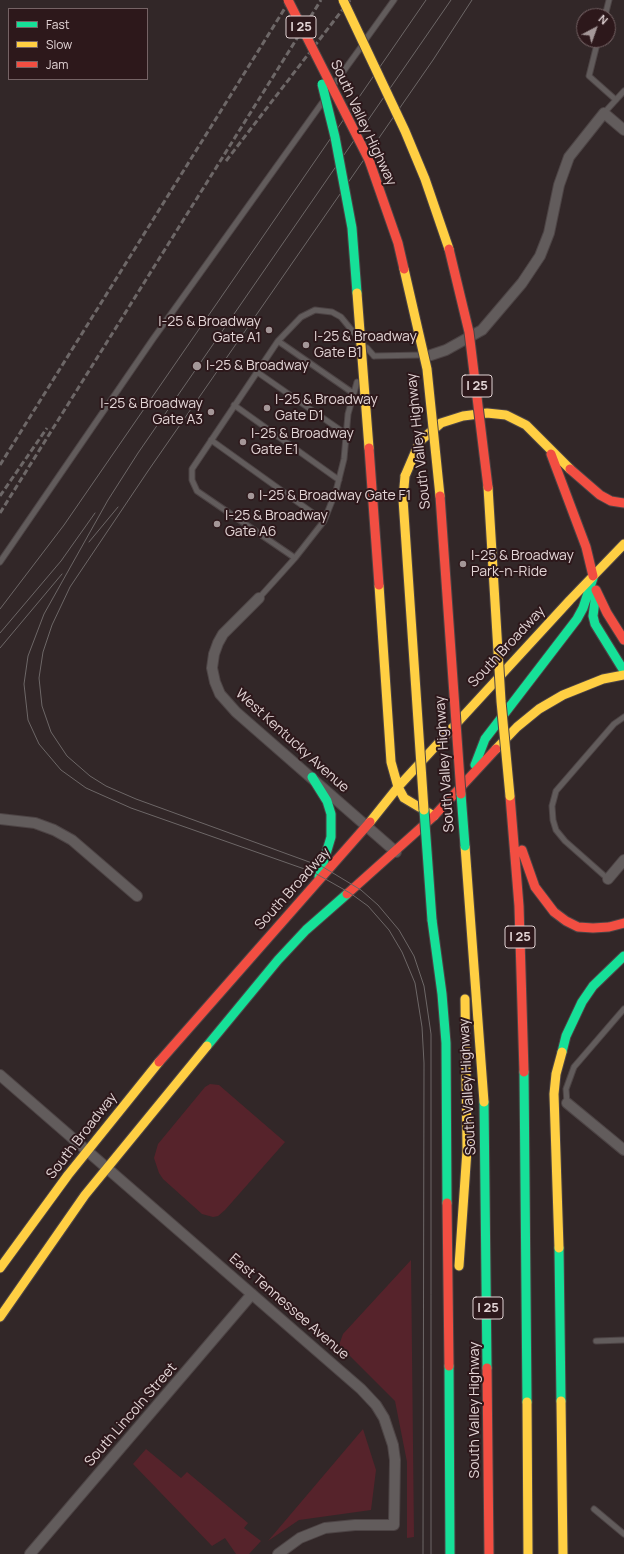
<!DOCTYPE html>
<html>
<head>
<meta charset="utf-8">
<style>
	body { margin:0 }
	#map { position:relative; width:624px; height:1554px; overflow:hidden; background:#322728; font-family:Manrope,sans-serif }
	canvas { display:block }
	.legend { position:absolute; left:8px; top:8px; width:140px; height:72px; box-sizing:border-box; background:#2d181b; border:1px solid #756365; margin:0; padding:5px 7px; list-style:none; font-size:12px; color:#e2d4d5 }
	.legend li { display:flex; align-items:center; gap:8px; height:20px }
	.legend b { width:20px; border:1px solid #756365 }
	.north { position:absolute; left:576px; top:8px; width:40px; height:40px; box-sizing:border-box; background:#2d181b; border:1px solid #756365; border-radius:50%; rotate:41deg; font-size:11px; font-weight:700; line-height:16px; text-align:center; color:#e2d4d5 }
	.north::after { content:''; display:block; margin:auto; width:14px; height:18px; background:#a49798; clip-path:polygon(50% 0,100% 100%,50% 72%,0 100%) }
</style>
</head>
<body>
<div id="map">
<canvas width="624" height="1554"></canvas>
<ul class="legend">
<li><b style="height:5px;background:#16e098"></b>Fast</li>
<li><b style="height:5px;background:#ffcf43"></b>Slow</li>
<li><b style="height:5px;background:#f24e42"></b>Jam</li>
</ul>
<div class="north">N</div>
</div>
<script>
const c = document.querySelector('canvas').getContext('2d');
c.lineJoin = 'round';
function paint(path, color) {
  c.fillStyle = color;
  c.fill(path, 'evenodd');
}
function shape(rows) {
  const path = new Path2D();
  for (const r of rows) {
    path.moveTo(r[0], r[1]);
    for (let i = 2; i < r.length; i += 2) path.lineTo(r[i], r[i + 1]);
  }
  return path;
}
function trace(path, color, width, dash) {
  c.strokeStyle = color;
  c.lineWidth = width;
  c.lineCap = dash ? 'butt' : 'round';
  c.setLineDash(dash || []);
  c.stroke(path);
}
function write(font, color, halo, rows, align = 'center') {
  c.font = font + ' Manrope,sans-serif';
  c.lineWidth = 4;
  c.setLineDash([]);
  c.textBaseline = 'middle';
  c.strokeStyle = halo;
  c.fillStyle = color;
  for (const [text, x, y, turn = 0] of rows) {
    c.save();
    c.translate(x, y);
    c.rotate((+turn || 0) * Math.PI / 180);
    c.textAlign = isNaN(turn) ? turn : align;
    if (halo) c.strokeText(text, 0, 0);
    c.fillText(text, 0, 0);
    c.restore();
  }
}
paint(shape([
	[210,1084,219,1085,285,1142,225,1210,218,1216,213,1217,202,1214,163,1179,159,1173,154,1158,158,1144,205,1087],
	[411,1260,414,1537,407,1538,407,1462,395,1401,339,1345,343,1334],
	[363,1429,376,1470,371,1510,299,1520,268,1541],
	[146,1449,181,1478,187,1472,248,1523,244,1528,261,1541,249,1554,236,1554,225,1538,212,1546,133,1464]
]), '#56232b');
const lane = shape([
	[605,16,609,0],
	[366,39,394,0],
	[598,40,589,76,616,100],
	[335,83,361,47],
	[604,113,624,91],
	[278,341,353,393],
	[367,348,374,356],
	[374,356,421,355],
	[257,372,346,434],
	[234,405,339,480],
	[211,440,324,521],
	[295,558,197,491,192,480,192,469,278,341,301,317,315,310,332,312,341,317,354,333],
	[0,562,153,339,322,103],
	[259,598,295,558,324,521,336,491,344,459,348,414,357,382],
	[608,879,565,841,556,830,553,820,552,806,556,791,614,724,624,717],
	[567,1103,566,1089,574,1067,624,1009],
	[596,1341,624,1340],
	[594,1509,624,1534]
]);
const street = shape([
	[431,355,446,350,482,330,522,283,540,256,549,233,559,185,569,157,604,113,624,130],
	[259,598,223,634,218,643,214,654,212,668,215,682,220,694,236,712,396,852],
	[0,819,35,823,54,830,72,840,137,896],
	[608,879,624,860],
	[0,1075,361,1389,376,1405,384,1418,393,1445,395,1460,394,1525,355,1525,325,1528,300,1538,278,1554],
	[567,1103,624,1150],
	[30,1554,252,1294]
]);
const fast = shape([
	[596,593,593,616,595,624,624,671],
	[475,765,485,739,577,619,583,608,593,578],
	[312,777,327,801,331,814,331,837,319,877],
	[432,920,442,994,446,1043,447,1203],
	[207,1046,278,960,306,930,347,894],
	[562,1052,566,1036,582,1002,593,986,624,956],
	[524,1072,527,1402],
	[484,1102,487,1368],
	[559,1248,561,1401],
	[449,1366,450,1554]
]);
const slow = shape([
	[405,476,420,441,441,423,463,416,487,413,506,415,526,425,570,469],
	[379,585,391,762,398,787,404,798,434,816],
	[496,749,517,727,539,709,563,695,603,679,624,675],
	[370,822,398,787,570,600,624,544],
	[465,846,484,1102],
	[559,1248,554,1094,556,1074,562,1052],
	[459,1266,467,1150,465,999],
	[0,1268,68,1175,159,1062],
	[0,1317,85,1195,207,1046],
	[561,1401,563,1554],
	[527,1402,528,1554]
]);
const jam = shape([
	[551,454,586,547,593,576],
	[570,469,600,495,611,501,624,503],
	[596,590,607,613,624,640],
	[510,796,519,906,524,1072],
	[522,850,535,887,554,912,566,921,578,927,593,928,609,927,624,923],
	[347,894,434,816,496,749],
	[159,1062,370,822],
	[447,1203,449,1366],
	[487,1368,489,1554]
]);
trace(lane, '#4d4445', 7);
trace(street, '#4d4445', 12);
trace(fast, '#4d4445', 11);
trace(slow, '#4d4445', 11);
trace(jam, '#4d4445', 11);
trace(lane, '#625c5c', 5);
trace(street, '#625c5c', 10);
trace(fast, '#16e098', 9);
trace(slow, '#ffcf43', 9);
trace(jam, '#f24e42', 9);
trace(shape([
	[89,542,118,507],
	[0,609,64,525,426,0],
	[0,633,61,561,95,513],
	[0,648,62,574],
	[423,1554,424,1063,422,1027,415,983,402,952,389,930,368,906,350,893,313,872,131,808,86,788,61,770,39,744,28,720,24,684,28,656,44,614,108,500,138,453,451,0],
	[431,1554,431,1034,424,986,414,956,399,930,378,905,361,890,323,867,136,799,106,786,90,776,67,756,51,732,42,706,39,678,43,652,52,625,70,587,148,471,433,60,472,0]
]), '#6d6767', 1);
trace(shape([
	[226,161,350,0],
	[0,465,290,0],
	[0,496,47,428],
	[0,513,321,0]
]), '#6d6767', 3, [6, 3]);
const fastBridge = shape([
	[322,84,335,137,352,228,357,293],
	[461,794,465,846],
	[424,810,432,920]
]);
const slowBridge = shape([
	[343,0,405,131,425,179,449,249],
	[404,269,427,369,440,496],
	[357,293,369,448],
	[405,476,403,499,424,810],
	[488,487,501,701,510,796]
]);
const jamBridge = shape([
	[288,0,369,160,398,243,404,269],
	[449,249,469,332,488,487],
	[369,448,379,585],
	[440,496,461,794]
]);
trace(fastBridge, '#4d4445', 11, []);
trace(slowBridge, '#4d4445', 11, []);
trace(jamBridge, '#4d4445', 11, []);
trace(fastBridge, '#16e098', 9);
trace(slowBridge, '#ffcf43', 9);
trace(jamBridge, '#f24e42', 9);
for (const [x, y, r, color] of [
	[269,330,4,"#a49798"],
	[306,345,4,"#a49798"],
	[197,366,5,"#a49798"],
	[267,408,4,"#a49798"],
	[211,412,4,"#a49798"],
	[243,442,4,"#a49798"],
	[251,496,4,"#a49798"],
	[217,524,4,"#a49798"],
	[463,564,4,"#a49798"]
]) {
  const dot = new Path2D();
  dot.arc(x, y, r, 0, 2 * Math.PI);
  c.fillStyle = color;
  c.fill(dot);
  trace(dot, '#2d181b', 1.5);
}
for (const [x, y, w] of [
	[301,27,30],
	[477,386,30],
	[520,937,30],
	[488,1308,30]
]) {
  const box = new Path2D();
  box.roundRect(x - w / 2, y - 11, w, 22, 3);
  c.fillStyle = '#2d181b';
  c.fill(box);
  trace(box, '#e2d4d5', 1);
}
write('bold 13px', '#e2d4d5', null, [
	["I 25",301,27],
	["I 25",477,386],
	["I 25",520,937],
	["I 25",488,1308]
]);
write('14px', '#e2d4d5', '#2d181b', [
	["South Valley Highway",363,123,65],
	["South Valley Highway",419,441,-96],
	["South Broadway",507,647,-47],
	["West Kentucky Avenue",292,741,42],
	["South Valley Highway",445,764,-94],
	["South Broadway",293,889,-48],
	["South Valley Highway",468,1087,-93],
	["South Broadway",82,1136,-52],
	["East Tennessee Avenue",289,1307,41],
	["South Valley Highway",475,1410,-90],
	["South Lincoln Street",131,1415,-49]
]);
write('14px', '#e2d4d5', '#2d181b', [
	["I-25 & Broadway",261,322,"right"],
	["Gate A1",261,338,"right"],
	["I-25 & Broadway",314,337],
	["Gate B1",314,353],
	["I-25 & Broadway",206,366],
	["I-25 & Broadway",275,400],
	["Gate D1",275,416],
	["I-25 & Broadway",203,404,"right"],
	["Gate A3",203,420,"right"],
	["I-25 & Broadway",251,434],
	["Gate E1",251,450],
	["I-25 & Broadway Gate F1",259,496],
	["I-25 & Broadway",225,516],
	["Gate A6",225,532],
	["I-25 & Broadway",471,556],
	["Park-n-Ride",471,572]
], 'left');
</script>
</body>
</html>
